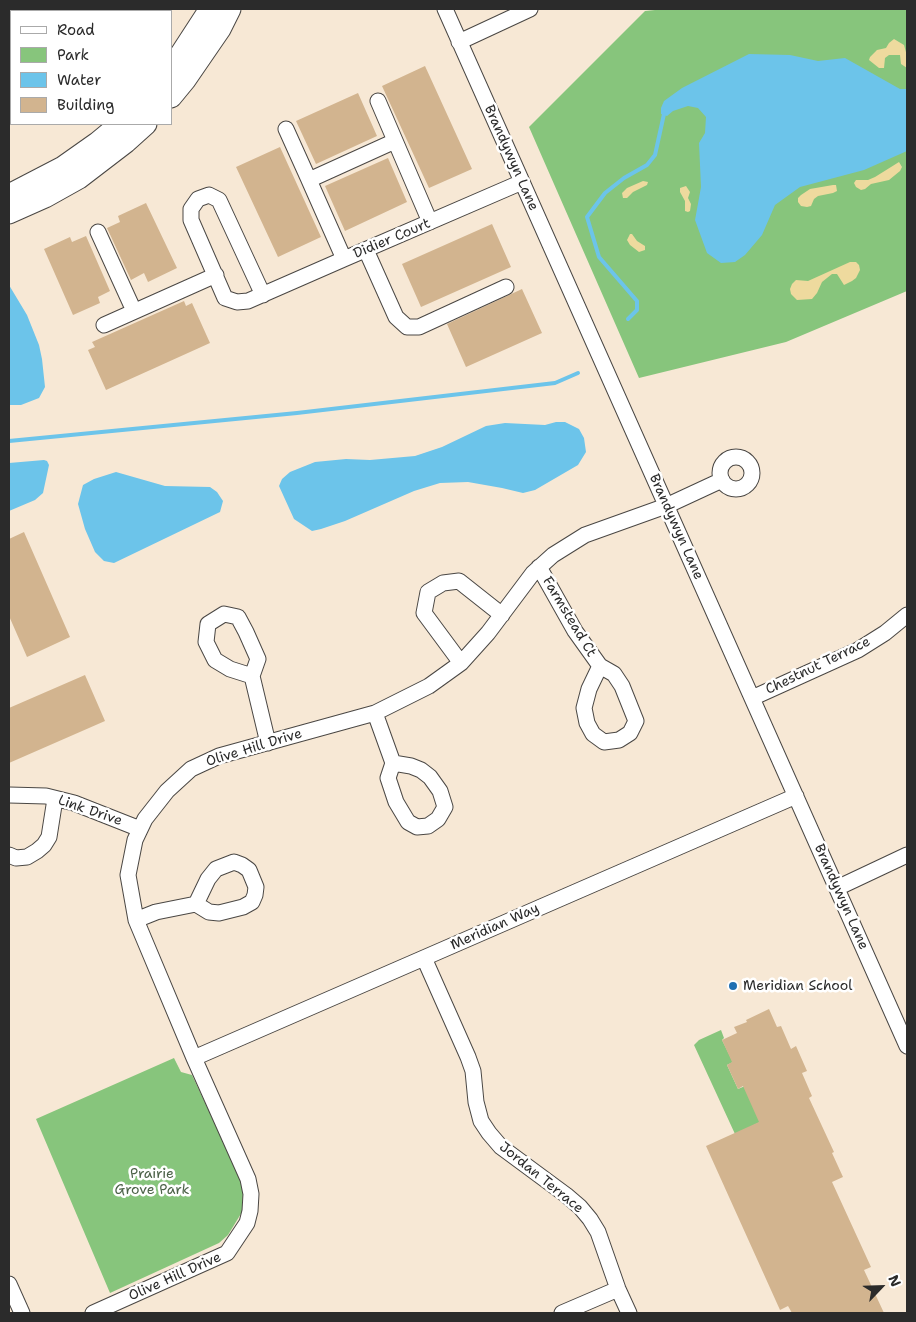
<!DOCTYPE html>
<html>
<head>
<meta charset="utf-8">
<style>
	body { margin:0 }
	#map { position:relative; width:916px; height:1322px; overflow:hidden; background:#f7e8d5; font-family:"Shantell Sans",sans-serif }
	canvas { display:block }
	.frame { position:absolute; inset:0; border:10px solid #2b2b2b; pointer-events:none }
	.legend { position:absolute; left:10px; top:10px; width:162px; height:115px; box-sizing:border-box; background:#fff; border:1px solid #aaa; margin:0; padding:6px 9px; list-style:none; font-size:15px; color:#2b2b2b }
	.legend li { display:flex; align-items:center; gap:10px; height:25px }
	.legend b { width:25px; border:1px solid #aaa }
	.north { position:absolute; left:856px; top:1262px; width:50px; height:50px; -webkit-text-stroke:4px #fff; paint-order:stroke; rotate:66deg; font-size:14px; font-weight:700; line-height:20px; text-align:center; color:#2b2b2b }
	.north::after { content:''; display:block; margin:auto; width:18px; height:22px; background:#2b2b2b; clip-path:polygon(50% 0,100% 100%,50% 72%,0 100%) }
</style>
</head>
<body>
<div id="map">
<canvas width="916" height="1322"></canvas>
<div class="frame"></div>
<ul class="legend">
<li><b style="height:6px;background:#fff"></b>Road</li>
<li><b style="height:14px;background:#87c57c"></b>Park</li>
<li><b style="height:14px;background:#6cc4ea"></b>Water</li>
<li><b style="height:14px;background:#d2b48f"></b>Building</li>
</ul>
<div class="north">N</div>
</div>
<script>
const c = document.querySelector('canvas').getContext('2d');
c.lineJoin = 'round';
function paint(path, color) {
  c.fillStyle = color;
  c.fill(path, 'evenodd');
}
function shape(rows) {
  const path = new Path2D();
  for (const r of rows) {
    if (r.length === 3) {
      path.moveTo(r[0] + r[2], r[1]);
      path.arc(r[0], r[1], r[2], 0, 2 * Math.PI);
      continue;
    }
    path.moveTo(r[0], r[1]);
    for (let i = 2; i < r.length; i += 2) path.lineTo(r[i], r[i + 1]);
  }
  return path;
}
function trace(path, color, width, dash) {
  c.strokeStyle = color;
  c.lineWidth = width;
  c.lineCap = dash ? 'butt' : 'round';
  c.setLineDash(dash || []);
  c.stroke(path);
}
function write(font, color, halo, rows, align = 'center') {
  c.font = font + ' "Shantell Sans",sans-serif';
  c.lineWidth = 5;
  c.setLineDash([]);
  c.textBaseline = 'middle';
  c.strokeStyle = halo;
  c.fillStyle = color;
  for (const [text, x, y, turn = 0] of rows) {
    c.save();
    c.translate(x, y);
    c.rotate((+turn || 0) * Math.PI / 180);
    c.textAlign = isNaN(turn) ? turn : align;
    if (halo) c.strokeText(text, 0, 0);
    c.fillText(text, 0, 0);
    c.restore();
  }
}
paint(shape([
	[665,9,907,9,907,291,786,342,639,378,529,127,645,11],
	[721,1030,724,1038,722,1040,733,1062,727,1065,738,1089,745,1086,773,1116,735,1134,694,1045,699,1040],
	[174,1058,181,1072,192,1075,215,1124,239,1171,243,1193,242,1212,228,1235,219,1243,110,1293,36,1119]
]), '#87c57c');
paint(shape([
	[894,39,904,45,907,56,907,68,901,64,900,55,889,55,885,58,884,68,879,68,869,60,870,57,877,50,886,48,889,43],
	[899,162,902,167,900,171,889,180,871,184,865,189,861,190,856,187,854,183,856,180,868,180,875,177],
	[643,181,648,182,647,185,633,192,627,198,623,198,622,193,627,188],
	[833,185,836,185,837,191,833,193,818,196,814,199,811,206,807,207,801,206,798,202,798,198,801,195,810,189],
	[686,186,690,192,688,198,691,204,690,211,688,212,685,211,685,201,680,192,680,188],
	[630,234,632,234,637,241,645,246,645,250,639,252,630,245,627,240],
	[850,262,856,262,859,265,860,270,856,278,852,281,844,285,837,274,832,274,822,282,817,293,812,299,797,300,791,294,790,289,792,284,796,280,808,281]
]), '#eeda9e');
paint(shape([
	[749,54,790,55,818,61,845,58,900,89,907,89,907,151,864,170,800,187,775,205,762,235,745,255,735,262,721,263,707,253,695,220,701,187,699,143,705,133,706,117,698,108,688,106,673,111,667,116,661,114,661,108,664,101,682,88],
	[9,285,27,315,39,345,42,359,45,387,39,398,21,405,9,405],
	[556,422,565,422,579,429,584,438,586,452,578,465,535,490,523,493,502,488,468,482,440,483,414,491,345,521,321,529,312,531,294,519,279,486,282,479,290,472,315,462,346,459,370,460,415,456,442,447,486,426,505,423,545,425],
	[44,460,47,461,49,465,43,493,35,500,9,511,9,463],
	[116,472,165,486,210,487,217,492,223,501,220,512,114,563,104,561,95,552,85,529,78,504,83,485,94,479]
]), '#6cc4ea');
trace(shape([
	[628,319,637,310,637,301,599,257,587,217,605,193,624,178,647,165,655,155,664,114],
	[9,441,297,413,555,383,578,373]
]), '#6cc4ea', 4);
paint(shape([
	[425,66,472,169,429,188,382,86],
	[358,93,377,136,316,164,296,121],
	[280,147,321,237,278,257,236,167],
	[388,158,407,202,345,231,325,186],
	[146,203,177,268,148,282,144,273,131,280,107,228,120,222,118,216],
	[492,224,511,267,421,307,402,264],
	[86,236,110,291,98,297,100,303,73,315,44,249,70,237,72,242],
	[522,289,542,333,466,367,447,324],
	[184,301,186,306,192,303,210,343,106,390,88,350,95,347,92,342],
	[24,532,70,637,27,657,9,616,9,539],
	[85,675,105,721,9,763,9,708],
	[769,1009,777,1027,781,1026,791,1049,796,1046,807,1071,802,1073,812,1096,809,1098,834,1152,832,1153,843,1177,832,1182,871,1267,864,1270,884,1313,792,1313,788,1306,780,1310,706,1146,759,1122,743,1086,738,1089,727,1065,732,1062,722,1040,737,1033,734,1027,747,1022,746,1020]
]), '#d2b48f');
const minor = shape([
	[445,9,907,1046],
	[459,42,530,9],
	[378,101,430,222],
	[286,129,309,180,395,141],
	[309,180,344,259],
	[98,232,134,311],
	[366,250,396,317,407,327,419,327,506,287],
	[263,295,219,200,209,195,198,199,191,209,191,220,225,298,237,302,248,301,344,259,522,182],
	[104,325,216,275],
	[736,473,16],
	[539,567,575,631,600,666,614,674,622,686,636,721,630,733,619,740,604,742,593,734,587,723,584,708,589,689,600,666],
	[461,663,424,613,428,592,443,583,459,581,502,615],
	[252,676,230,669,215,660,206,642,208,624,224,614,238,617,246,632,258,659,252,676,268,743],
	[752,698,858,650,885,633,907,615],
	[375,713,393,763,388,778,396,802,408,822,417,827,428,826,438,819,445,807,440,791,430,777,421,770,411,766,393,763],
	[9,795,46,796,74,803,140,829],
	[9,855,16,858,27,857,37,851,44,845,49,837,55,799],
	[837,888,907,855],
	[136,920,156,912,196,904,209,912,219,913,243,907,252,902,255,895,256,887,249,870,242,865,234,862,216,869,208,879,196,904],
	[424,958,468,1057,473,1071,476,1102,481,1121,489,1133,501,1147,566,1195,580,1207,590,1219,598,1232,618,1289,629,1313],
	[194,1058,796,796],
	[9,1284,22,1313],
	[93,1313,227,1253,247,1223,250,1211,251,1194,248,1179,194,1058,136,920,128,875,135,840,145,819,167,791,191,769,219,756,375,713,429,686,461,663,488,633,533,573,553,555,585,535,666,506,722,480],
	[562,1313,618,1289]
]);
const secondary = shape([
	[171,69,210,9],
	[171,97,185,80,220,29,230,9],
	[9,195,63,167,97,143,120,124],
	[9,213,45,197,79,178,126,142,146,124]
]);
trace(minor, '#4a4744', 17);
trace(secondary, '#4a4744', 23);
trace(minor, '#fff', 15);
trace(secondary, '#fff', 21);
for (const [x, y, r, color] of [
	[733,986,5,"#1f6fb2"]
]) {
  const dot = new Path2D();
  dot.arc(x, y, r, 0, 2 * Math.PI);
  c.fillStyle = color;
  c.fill(dot);
  trace(dot, '#fff', 2);
}
write('14px', '#2b2b2b', '#fff', [
	["Brandywyn Lane",511,158,66],
	["Didier Court",392,239,-23],
	["Brandywyn Lane",676,527,66],
	["Farmstead Ct",569,617,59],
	["Chestnut Terrace",818,666,-26],
	["Olive Hill Drive",254,748,-17],
	["Link Drive",90,811,19],
	["Brandywyn Lane",841,897,66],
	["Meridian Way",495,927,-24],
	["Jordan Terrace",541,1178,39],
	["Olive Hill Drive",175,1277,-24]
]);
write('14px', '#2b2b2b', '#fff', [
	["Meridian School",743,986]
], 'left');
write('14px', '#4b6147', '#fff', [
	["Prairie",152,1174],
	["Grove Park",152,1190]
]);
</script>
</body>
</html>
